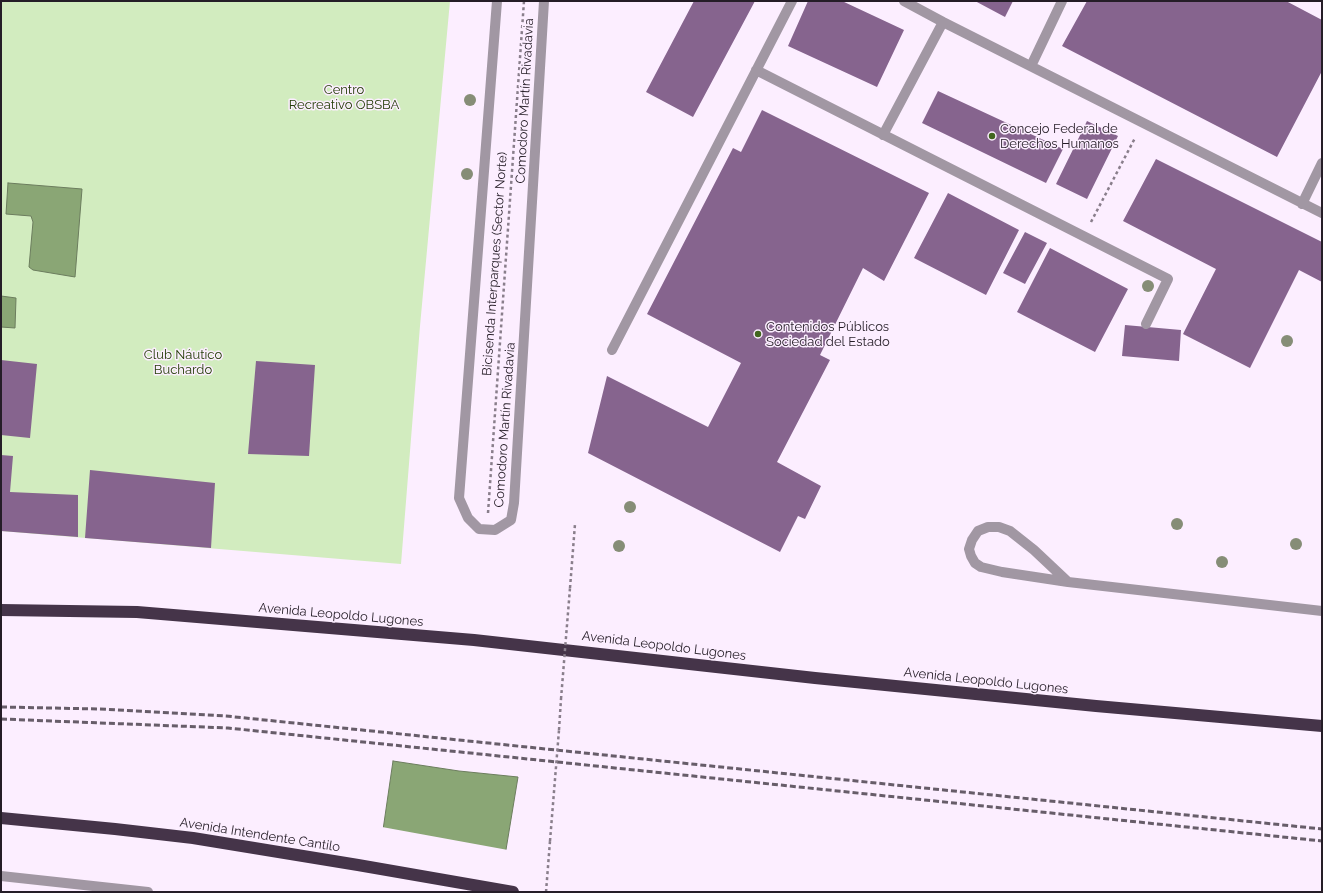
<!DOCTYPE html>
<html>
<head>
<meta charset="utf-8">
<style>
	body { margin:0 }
	#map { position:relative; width:1323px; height:893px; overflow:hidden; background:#fceeff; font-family:Raleway,sans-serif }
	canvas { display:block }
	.frame { position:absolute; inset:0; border:2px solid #251d27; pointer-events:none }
</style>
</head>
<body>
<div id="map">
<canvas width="1323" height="893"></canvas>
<div class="frame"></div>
</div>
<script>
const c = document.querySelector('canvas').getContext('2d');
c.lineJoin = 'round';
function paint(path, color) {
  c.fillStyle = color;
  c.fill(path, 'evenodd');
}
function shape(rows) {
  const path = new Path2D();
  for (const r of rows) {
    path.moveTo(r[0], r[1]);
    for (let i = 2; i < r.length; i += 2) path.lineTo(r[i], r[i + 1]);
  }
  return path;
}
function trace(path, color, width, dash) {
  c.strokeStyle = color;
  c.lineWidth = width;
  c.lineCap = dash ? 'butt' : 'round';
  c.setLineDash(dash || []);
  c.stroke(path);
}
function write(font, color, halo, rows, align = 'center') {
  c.font = font + ' Raleway,sans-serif';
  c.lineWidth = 3;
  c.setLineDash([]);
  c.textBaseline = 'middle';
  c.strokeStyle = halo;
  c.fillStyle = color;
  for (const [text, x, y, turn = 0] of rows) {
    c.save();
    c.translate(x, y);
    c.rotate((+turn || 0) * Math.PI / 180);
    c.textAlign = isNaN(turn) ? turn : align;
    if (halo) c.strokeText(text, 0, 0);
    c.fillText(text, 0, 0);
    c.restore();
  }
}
paint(shape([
	[1,1,450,1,420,326,401,564,1,531]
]), '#d2ecbf');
const water = shape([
	[8,183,82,189,75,277,33,270,29,267,33,222,31,216,6,214,8,183],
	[1,296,16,298,15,328,1,327,1,296],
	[393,761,459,771,518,777,499,892,374,892,393,761]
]);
paint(water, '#8aa675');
trace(water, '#6c7d5e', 1);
paint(shape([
	[382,827,508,850,501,892,372,892]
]), '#fceeff');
paint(shape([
	[694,1,755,1,693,117,646,92],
	[808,1,842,1,904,30,877,87,788,46],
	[975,1,1013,1,1005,17],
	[1087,1,1286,1,1322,20,1322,71,1277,157,1062,46],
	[938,91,1063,149,1046,183,922,123],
	[762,110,929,193,884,281,863,268,820,355,830,360,777,462,821,486,805,519,798,516,780,552,588,453,607,376,708,427,741,363,647,314,733,148,741,152],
	[1087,121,1118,136,1087,199,1056,184],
	[1156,159,1322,242,1322,282,1299,270,1250,368,1183,334,1216,269,1123,221],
	[948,193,1019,230,986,295,914,258],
	[1025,232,1047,243,1025,284,1003,273],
	[1050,248,1128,289,1095,352,1017,312],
	[1125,325,1181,330,1179,361,1122,356],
	[1,360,37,364,30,438,1,435],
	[256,361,315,365,309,456,248,454],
	[1,455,13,456,10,492,78,495,78,537,1,531],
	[90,470,215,483,211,548,85,538]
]), '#86648e');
trace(shape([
	[1091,222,1135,138],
	[488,513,524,1],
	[570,588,575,524],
	[559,730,561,699],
	[546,892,550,841]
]), '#897e8b', 2.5, [3, 3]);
trace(shape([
	[497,1,459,498,468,518,479,529,495,530,511,520,514,503,544,1],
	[904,1,943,22,1322,213],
	[1031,66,1062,1],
	[756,70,1168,279,1146,324],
	[883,135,943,22],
	[1302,204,1322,163],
	[612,350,792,1],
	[1068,582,1034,550,1010,531,999,527,988,527,978,531,972,540,969,549,971,556,975,563,981,567,1002,572,1068,582,1322,611],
	[1,876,148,892]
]), '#a197a3', 10);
trace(shape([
	[1,610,137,612,474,640,815,678,1096,706,1322,726],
	[1,818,115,829,193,838,358,865,513,892]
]), '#453449', 12);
trace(shape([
	[1,707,100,709,226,716,1322,829],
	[1,719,228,728,1322,841]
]), '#675d69', 3, [6, 3]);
trace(shape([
	[561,699,570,588],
	[550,841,559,730]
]), '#897e8b', 2.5, [3, 3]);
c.fillStyle = '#868d77';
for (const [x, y] of [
	[470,100],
	[467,174],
	[1148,286],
	[1287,341],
	[630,507],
	[1177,524],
	[1296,544],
	[619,546],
	[1222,562]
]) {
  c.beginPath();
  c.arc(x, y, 6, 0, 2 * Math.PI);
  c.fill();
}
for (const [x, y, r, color] of [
	[992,136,4,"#42661f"],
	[758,334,4,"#42661f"]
]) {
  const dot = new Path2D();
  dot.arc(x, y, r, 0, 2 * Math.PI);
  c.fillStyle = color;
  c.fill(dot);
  trace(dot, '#fceeff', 1.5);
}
write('13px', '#253e08', '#fceeff', [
	["Centro",344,90],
	["Recreativo OBSBA",344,105],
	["Club Náutico",183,355],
	["Buchardo",183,370]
]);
write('13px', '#251d27', '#fceeff', [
	["Comodoro Martín Rivadavia",525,101,-87],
	["Bicisenda Interparques (Sector Norte)",495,264,-86],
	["Comodoro Martín Rivadavia",505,425,-86],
	["Avenida Leopoldo Lugones",341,615,5],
	["Avenida Leopoldo Lugones",664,646,7],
	["Avenida Leopoldo Lugones",986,681,6],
	["Avenida Intendente Cantilo",260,835,9]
]);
write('13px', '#251d27', '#fceeff', [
	["Concejo Federal de",1000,129],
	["Derechos Humanos",1000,144],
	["Contenidos Públicos",766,327],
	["Sociedad del Estado",766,342]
], 'left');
</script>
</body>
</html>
